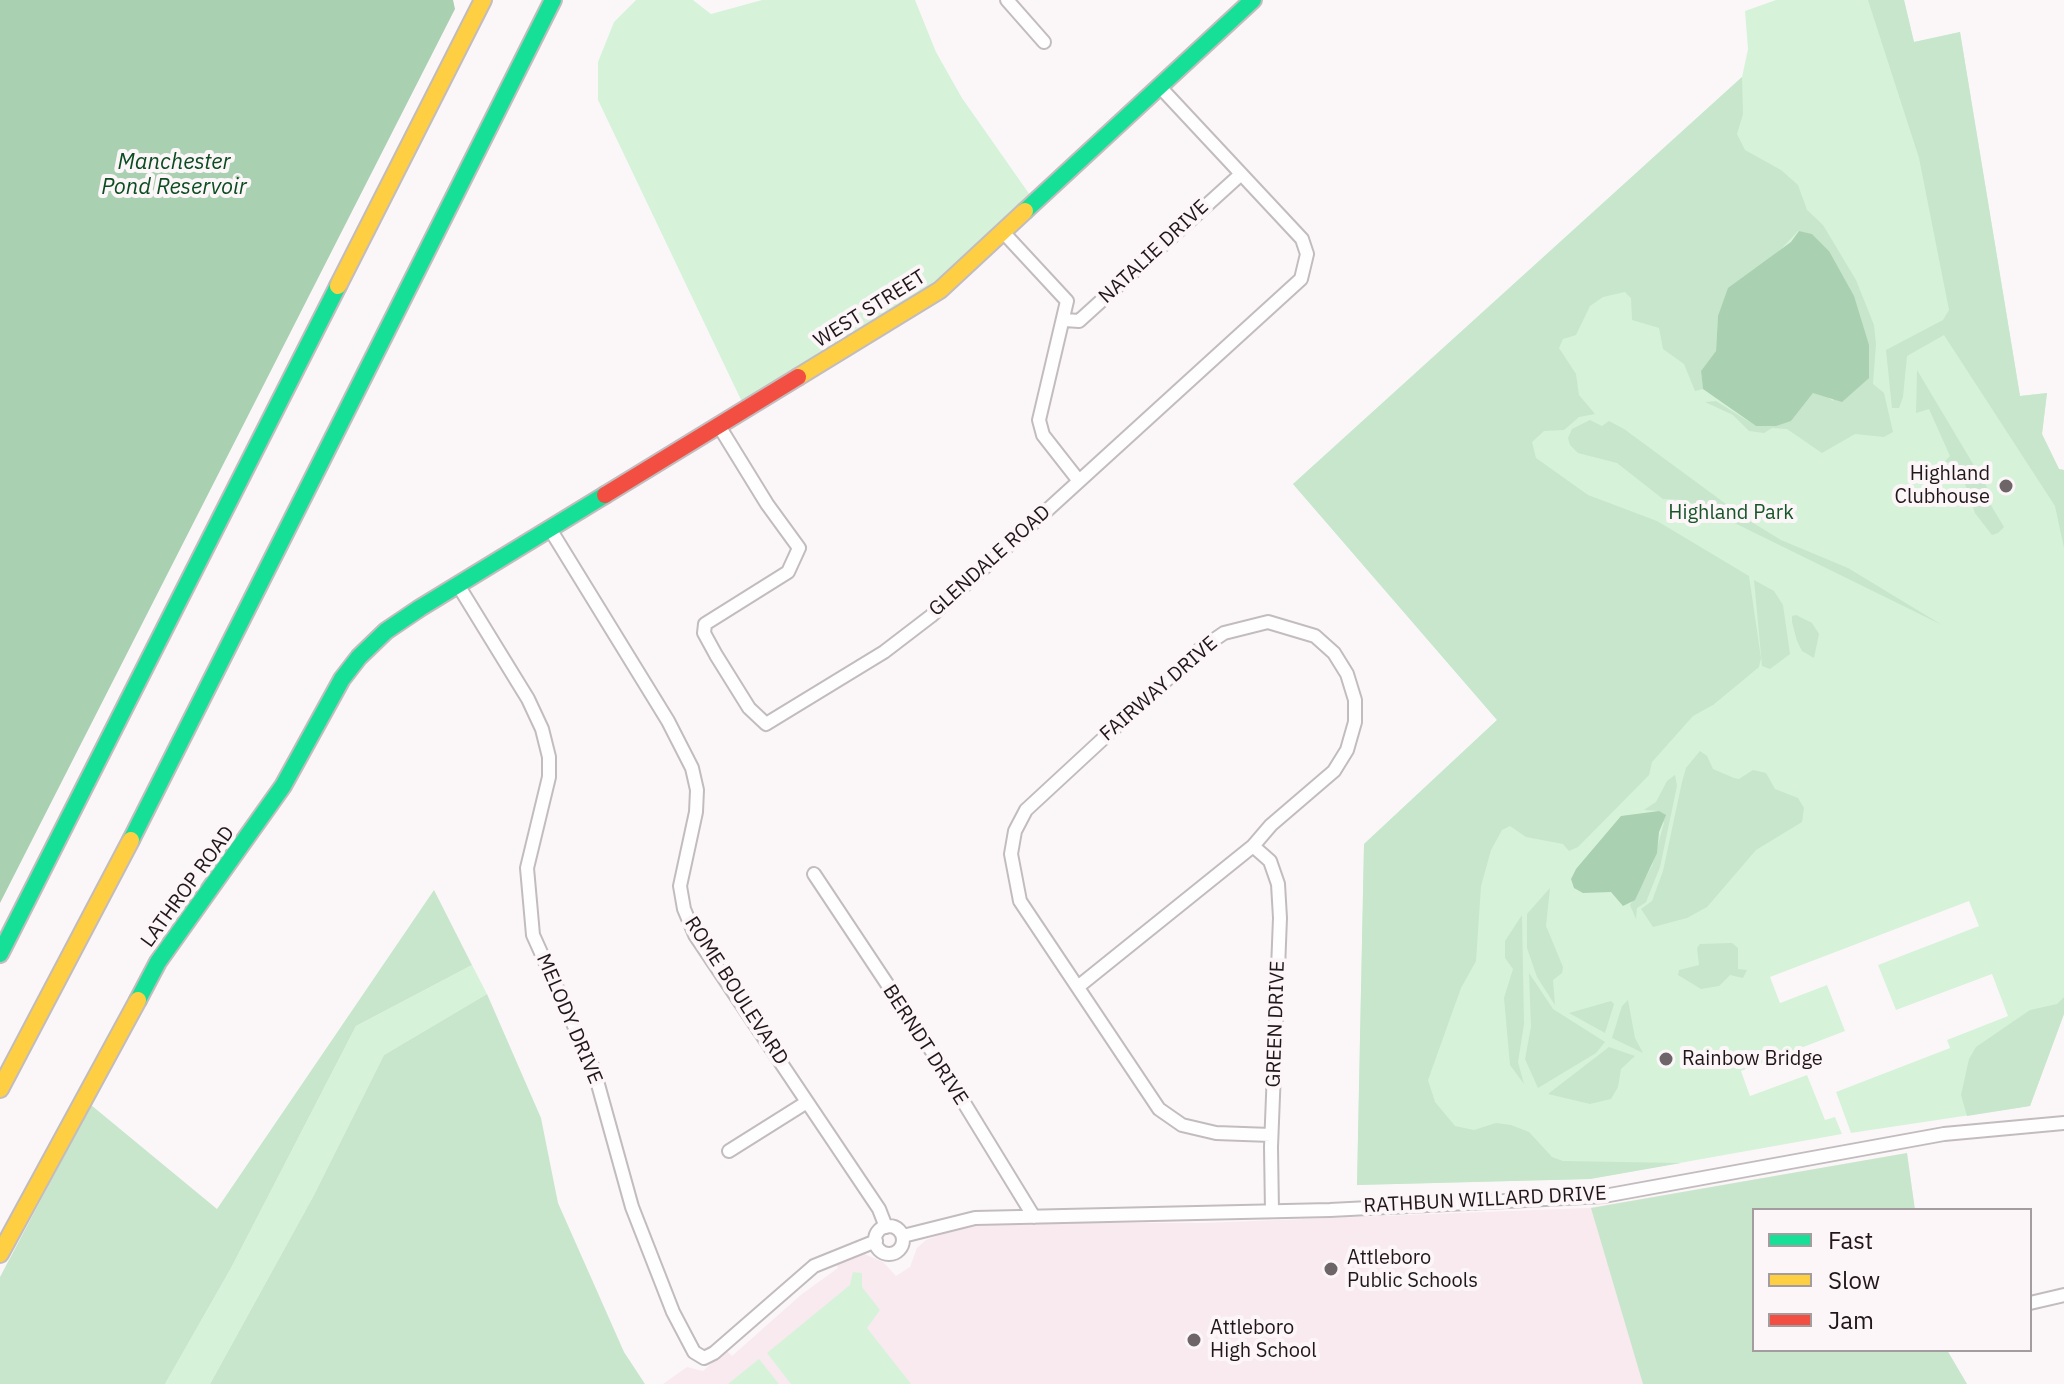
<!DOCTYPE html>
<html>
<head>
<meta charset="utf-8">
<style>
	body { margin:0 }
	#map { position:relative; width:2064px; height:1384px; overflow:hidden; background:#fbf7f9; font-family:"IBM Plex Sans",sans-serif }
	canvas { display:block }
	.legend { position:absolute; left:1752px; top:1208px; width:280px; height:144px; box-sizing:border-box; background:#fcf6f8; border:2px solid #a49d9f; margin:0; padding:10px 14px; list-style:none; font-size:24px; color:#21171a }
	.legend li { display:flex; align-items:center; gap:16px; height:40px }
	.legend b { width:40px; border:2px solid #a49d9f }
</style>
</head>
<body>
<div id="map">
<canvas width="2064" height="1384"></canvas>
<ul class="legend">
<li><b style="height:10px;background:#16e098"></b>Fast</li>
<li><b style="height:10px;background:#ffcf43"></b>Slow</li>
<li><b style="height:10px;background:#f24e42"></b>Jam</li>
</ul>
</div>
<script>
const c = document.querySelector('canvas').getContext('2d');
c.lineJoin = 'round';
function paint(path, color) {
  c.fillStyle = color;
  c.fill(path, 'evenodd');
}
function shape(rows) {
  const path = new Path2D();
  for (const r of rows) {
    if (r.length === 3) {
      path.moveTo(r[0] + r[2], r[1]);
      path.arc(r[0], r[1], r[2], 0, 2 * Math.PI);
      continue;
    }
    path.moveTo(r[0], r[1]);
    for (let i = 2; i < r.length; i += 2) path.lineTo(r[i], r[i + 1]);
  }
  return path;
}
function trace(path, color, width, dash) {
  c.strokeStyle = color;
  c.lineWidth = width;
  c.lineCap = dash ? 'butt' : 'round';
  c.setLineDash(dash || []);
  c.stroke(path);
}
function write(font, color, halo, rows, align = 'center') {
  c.font = font + ' "IBM Plex Sans",sans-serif';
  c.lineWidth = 8;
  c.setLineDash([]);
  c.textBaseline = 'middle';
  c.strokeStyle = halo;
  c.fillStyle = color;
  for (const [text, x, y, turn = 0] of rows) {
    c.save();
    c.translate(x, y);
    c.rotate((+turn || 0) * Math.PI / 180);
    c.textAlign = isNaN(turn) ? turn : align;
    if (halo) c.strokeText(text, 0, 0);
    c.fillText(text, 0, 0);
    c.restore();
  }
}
paint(shape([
	[1907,1153,1915,1210,1754,1210,1754,1350,1947,1350,1967,1384,663,1384,687,1367,703,1371,726,1350,732,1356,802,1294,838,1268,835,1262,862,1253,883,1262,896,1276,910,1267,917,1248,926,1240,974,1223,1203,1223,1588,1208]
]), '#f8eaef');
paint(shape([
	[636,0,693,0,711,14,762,0,915,0,936,52,962,98,1030,195,945,277,742,402,598,100,598,62,614,22],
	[1776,0,1904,0,1914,42,1960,32,2020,396,2047,393,2042,434,2059,469,2064,470,2064,1014,2030,1106,1851,1133,1836,1092,1950,1048,1947,1040,2008,1016,1992,974,1896,1010,1878,965,1979,926,1969,901,1770,977,1780,1003,1827,985,1845,1031,1741,1071,1750,1096,1807,1075,1825,1120,1835,1117,1842,1134,1590,1179,1357,1185,1364,844,1497,720,1293,484,1742,77,1748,49,1745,11],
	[472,965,487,994,384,1055,314,1195,210,1384,165,1384,231,1268,356,1026],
	[853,1272,862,1273,862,1287,880,1310,867,1328,911,1384,791,1384,767,1353,850,1285],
	[759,1359,779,1384,728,1384]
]), '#d6f3da');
paint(shape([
	[1868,0,1904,0,1914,42,1960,32,2020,396,2047,393,2042,434,2059,469,2064,470,2064,548,2055,506,1944,335,1907,356,1903,397,1899,408,1892,408,1886,350,1943,320,1949,310,1919,158],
	[1742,77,1743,114,1737,134,1745,150,1781,170,1798,185,1807,210,1823,225,1856,280,1874,325,1876,344,1873,384,1884,393,1893,432,1884,437,1855,434,1822,453,1787,429,1772,428,1764,433,1749,431,1733,415,1705,402,1716,401,1756,426,1791,421,1813,393,1822,393,1833,401,1829,251,1812,234,1798,231,1718,316,1716,351,1701,371,1703,389,1695,391,1684,364,1663,349,1659,328,1632,320,1631,298,1625,292,1603,297,1590,306,1576,335,1563,339,1559,348,1576,374,1579,395,1595,414,1579,417,1564,430,1544,431,1532,442,1536,458,1588,495,1657,521,1749,576,1761,658,1759,667,1713,705,1693,716,1652,762,1649,775,1578,847,1569,851,1563,844,1526,837,1510,826,1502,830,1491,850,1481,886,1476,961,1461,988,1428,1080,1435,1102,1455,1126,1474,1130,1496,1123,1511,1125,1529,1132,1552,1157,1563,1161,1681,1163,1590,1179,1357,1185,1364,844,1497,720,1293,484],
	[1917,370,1991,494,1986,497,2004,527,1998,533,1992,535,1975,513,1958,464,1944,462,1950,456,1929,409,1916,413],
	[1590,420,1602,426,1609,421,1624,429,1745,518,1781,540,1848,568,1942,625,1704,508,1683,500,1663,499,1617,463,1578,453,1570,445,1568,438,1572,429],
	[1754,580,1774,591,1783,605,1790,654,1770,669,1762,666],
	[1796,615,1812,623,1819,634,1814,658,1802,651,1797,641,1792,622,1792,616],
	[1700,751,1707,756,1713,769,1734,778,1739,779,1753,770,1766,773,1775,789,1798,798,1804,808,1802,822,1756,850,1707,907,1687,918,1653,927,1641,909,1652,901,1663,871,1682,782,1686,768],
	[1675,775,1677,786,1660,867,1646,902,1637,908,1636,919,1630,905,1652,866,1664,823,1659,811,1644,810,1656,802,1667,781],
	[1550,888,1546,926,1563,967,1562,973,1553,980,1555,1005,1537,977,1527,948,1527,914],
	[434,890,472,965,356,1026,231,1268,165,1384,0,1384,0,1277,91,1105,217,1209],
	[1522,915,1524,1024,1518,1062,1524,1084,1510,1065,1504,998,1513,969,1505,958,1505,941],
	[1732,943,1738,948,1738,969,1747,970,1743,978,1730,975,1719,986,1701,989,1678,975,1679,970,1699,965,1697,948,1700,944],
	[1529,973,1553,1009,1605,1042,1596,1053,1538,1088,1525,1059,1531,1027],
	[487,994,541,1118,558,1203,624,1352,645,1384,210,1384,314,1195,384,1055],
	[2064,997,2064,1014,2030,1106,1967,1116,1961,1095,1969,1059,1976,1047,2030,1010,2057,1004],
	[1628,1000,1635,1038,1643,1053,1612,1038,1622,1006],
	[1611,1001,1614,1004,1605,1033,1569,1013],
	[1609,1047,1635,1056,1621,1069,1618,1087,1611,1099,1590,1104,1548,1094],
	[1907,1153,1915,1210,1754,1210,1754,1350,1947,1350,1967,1384,1643,1384,1591,1208]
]), '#c7e6cc');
paint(shape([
	[0,0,453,0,455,9,0,903],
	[1799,231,1812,234,1829,251,1854,296,1869,345,1869,378,1842,402,1813,393,1791,421,1776,426,1756,426,1703,389,1701,371,1716,351,1718,316,1728,288,1791,242],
	[1659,811,1666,815,1659,832,1657,853,1635,900,1623,906,1611,892,1583,893,1574,888,1571,879,1576,869,1621,816]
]), '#a9d0b0');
const street = shape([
	[1007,0,1044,42],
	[1003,232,1067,301,1039,420,1043,435,1079,481],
	[1065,320,1079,321,1240,175],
	[719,426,767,504,799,548,788,572,705,624,704,633,716,655,749,708,766,724,884,652,931,616,1301,279,1307,254,1302,239,1160,87],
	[550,529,668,721,692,768,697,790,696,812,680,886,684,909,695,935,879,1209,886,1227],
	[458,585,528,699,542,729,549,757,549,777,527,868,533,935,594,1070,632,1207,673,1312,694,1352,704,1358,714,1353,814,1266,876,1241],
	[1253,846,1270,861,1278,884,1280,918,1271,1147,1272,1211],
	[814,874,939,1062,1034,1217],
	[1079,986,1253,846,1271,825,1334,771,1347,750,1355,722,1355,700,1347,674,1334,653,1315,636,1268,622,1224,633,1199,650,1026,810,1015,831,1011,854,1020,901,1159,1109,1182,1125,1216,1133,1271,1135],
	[729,1151,807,1102],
	[889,1240,14],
	[903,1236,975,1218,1330,1210,1604,1196,1944,1134,2064,1123],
	[2030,1303,2064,1295]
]);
const fast = shape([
	[1025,211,1253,0],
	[131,840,553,0],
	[0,954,338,286],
	[138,1000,158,962,283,786,342,679,359,657,386,631,420,608,605,495]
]);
const slow = shape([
	[338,286,483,0],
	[798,377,940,290,1025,211],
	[0,1089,131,840],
	[0,1254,138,1000]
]);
const jam = shape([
	[605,495,798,377]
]);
trace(street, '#c3bcbe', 16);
trace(fast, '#c3bcbe', 20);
trace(slow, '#c3bcbe', 20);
trace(jam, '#c3bcbe', 20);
trace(street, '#fefefe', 12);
trace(fast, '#16e098', 16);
trace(slow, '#ffcf43', 16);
trace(jam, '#f24e42', 16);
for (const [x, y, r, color] of [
	[2006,486,8,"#6d6568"],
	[1666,1059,8,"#6d6568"],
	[1331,1269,8,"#6d6568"],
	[1194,1340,8,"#6d6568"]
]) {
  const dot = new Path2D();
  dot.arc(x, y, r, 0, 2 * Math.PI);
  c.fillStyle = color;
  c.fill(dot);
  trace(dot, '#fcf6f8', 3);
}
write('20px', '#21171a', '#fcf6f8', [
	["NATALIE DRIVE",1154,252,-43],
	["WEST STREET",870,309,-32],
	["GLENDALE ROAD",990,561,-42],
	["FAIRWAY DRIVE",1159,689,-41],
	["LATHROP ROAD",188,887,-54],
	["ROME BOULEVARD",736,991,57],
	["MELODY DRIVE",569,1019,67],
	["GREEN DRIVE",1276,1024,-88],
	["BERNDT DRIVE",925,1045,57],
	["RATHBUN WILLARD DRIVE",1485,1200,-3]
]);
write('20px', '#21171a', '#fcf6f8', [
	["Highland",1990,474,"right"],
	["Clubhouse",1990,497,"right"],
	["Rainbow Bridge",1682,1059],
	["Attleboro",1347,1258],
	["Public Schools",1347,1281],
	["Attleboro",1210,1328],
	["High School",1210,1351]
], 'left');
write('20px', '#175629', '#fcf6f8', [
	["Highland Park",1731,513]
]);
write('italic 22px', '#0b4d21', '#fcf6f8', [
	["Manchester",174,163],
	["Pond Reservoir",174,188]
]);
</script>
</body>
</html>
